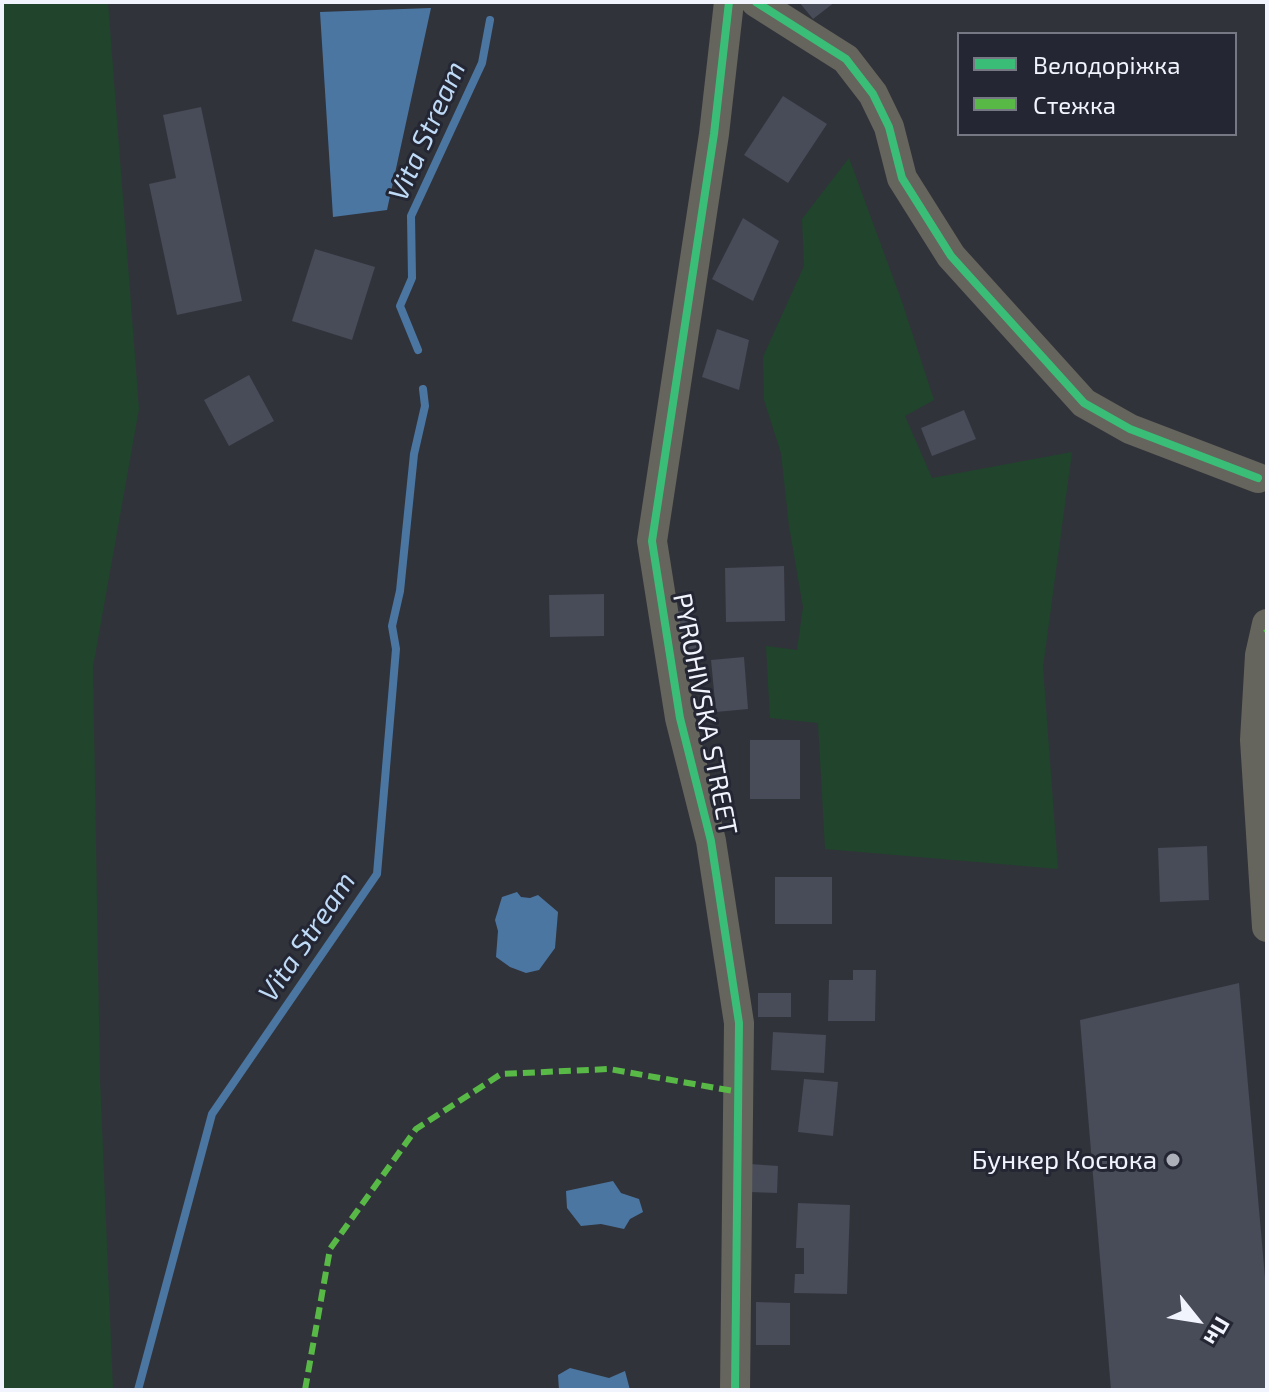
<!DOCTYPE html>
<html>
<head>
<meta charset="utf-8">
<style>
	body { margin:0 }
	#map { position:relative; width:1269px; height:1392px; overflow:hidden; background:#31333a; font-family:"Exo 2",sans-serif }
	canvas { display:block }
	.frame { position:absolute; inset:0; border:4px solid #f2f4fd; pointer-events:none }
	.legend { position:absolute; left:957px; top:32px; width:280px; height:104px; box-sizing:border-box; background:#242733; border:2px solid #767984; margin:0; padding:10px 14px; list-style:none; font-size:24px; color:#f2f4fd }
	.legend li { display:flex; align-items:center; gap:16px; height:40px }
	.legend b { width:40px; border:2px solid #767984 }
	.north { position:absolute; left:1157px; top:1280px; width:80px; height:80px; -webkit-text-stroke:6px #242733; paint-order:stroke; rotate:120deg; font-size:22px; font-weight:700; line-height:32px; text-align:center; color:#f2f4fd }
	.north::after { content:''; display:block; margin:auto; width:28px; height:36px; background:#f2f4fd; clip-path:polygon(50% 0,100% 100%,50% 72%,0 100%) }
</style>
</head>
<body>
<div id="map">
<canvas width="1269" height="1392"></canvas>
<div class="frame"></div>
<ul class="legend">
<li><b style="height:10px;background:#3abd76"></b>Велодоріжка</li>
<li><b style="height:10px;background:#58b947"></b>Стежка</li>
</ul>
<div class="north">Пн</div>
</div>
<script>
const c = document.querySelector('canvas').getContext('2d');
c.lineJoin = 'round';
function paint(path, color) {
  c.fillStyle = color;
  c.fill(path, 'evenodd');
}
function shape(rows) {
  const path = new Path2D();
  for (const r of rows) {
    path.moveTo(r[0], r[1]);
    for (let i = 2; i < r.length; i += 2) path.lineTo(r[i], r[i + 1]);
  }
  return path;
}
function trace(path, color, width, dash) {
  c.strokeStyle = color;
  c.lineWidth = width;
  c.lineCap = dash ? 'butt' : 'round';
  c.setLineDash(dash || []);
  c.stroke(path);
}
function write(font, color, halo, rows, align = 'center') {
  c.font = font + ' "Exo 2",sans-serif';
  c.lineWidth = 6;
  c.setLineDash([]);
  c.textBaseline = 'middle';
  c.strokeStyle = halo;
  c.fillStyle = color;
  for (const [text, x, y, turn = 0] of rows) {
    c.save();
    c.translate(x, y);
    c.rotate((+turn || 0) * Math.PI / 180);
    c.textAlign = isNaN(turn) ? turn : align;
    if (halo) c.strokeText(text, 0, 0);
    c.fillText(text, 0, 0);
    c.restore();
  }
}
paint(shape([
	[2,2,108,2,139,409,93,667,100,1079,113,1390,2,1390],
	[849,158,902,302,934,400,905,416,932,478,1072,452,1043,667,1058,869,825,849,818,723,770,718,766,646,797,650,803,607,789,526,781,453,764,400,763,357,804,266,802,219]
]), '#20452c');
paint(shape([
	[431,8,387,210,333,217,320,12],
	[517,892,521,897,530,898,538,895,558,912,555,948,539,970,526,973,510,967,496,957,498,931,495,920,502,897],
	[613,1181,621,1193,639,1199,643,1212,630,1219,624,1229,601,1224,581,1226,567,1208,566,1191],
	[570,1368,609,1378,625,1371,630,1390,559,1390,558,1375]
]), '#4b76a2');
trace(shape([
	[418,350,400,306,412,278,411,216,482,63,490,20],
	[138,1390,212,1114,377,874,396,649,392,626,400,591,414,454,425,406,423,389]
]), '#4b76a2', 8);
paint(shape([
	[799,2,835,2,813,19],
	[783,96,827,124,788,183,744,155],
	[201,107,242,301,177,315,149,184,176,178,163,115],
	[743,218,779,241,753,301,712,279],
	[315,249,375,267,352,340,292,321],
	[717,329,749,340,739,390,702,377],
	[249,375,274,421,229,446,204,400],
	[964,410,976,439,932,456,921,428],
	[784,566,785,621,726,622,725,568],
	[604,594,604,636,550,637,549,595],
	[693,610,697,654,675,655,671,612],
	[744,657,748,709,716,712,711,660],
	[750,740,800,740,800,799,750,799],
	[1207,846,1209,900,1160,902,1158,848],
	[775,877,832,877,832,924,775,924],
	[853,970,876,970,875,1021,828,1021,829,980,853,980],
	[1239,983,1267,1300,1267,1390,1111,1390,1080,1020],
	[758,993,791,993,791,1017,758,1017],
	[773,1032,826,1035,824,1073,771,1070],
	[804,1079,838,1082,833,1136,798,1132],
	[750,1164,778,1166,777,1193,749,1192],
	[798,1203,850,1205,847,1294,794,1293,795,1274,804,1274,804,1248,796,1248],
	[756,1302,790,1303,790,1345,756,1345]
]), '#484b58');
trace(shape([
	[729,2,714,134,652,541,680,718,711,841,739,1023,735,1390],
	[756,2,846,59,873,94,889,127,902,178,951,256,1084,403,1130,429,1258,478],
	[1267,624,1260,655,1255,740,1267,927]
]), '#65645d', 30);
trace(shape([
	[1266,629,1267,631],
	[305,1390,330,1249,416,1129,501,1074,609,1069,739,1092]
]), '#58b947', 6, [12, 6]);
trace(shape([
	[729,2,714,134,652,541,680,718,711,841,739,1023,735,1390],
	[756,2,846,59,873,94,889,127,902,178,951,256,1084,403,1130,429,1258,478]
]), '#3abd76', 8);
for (const [x, y, r, color] of [
	[1173,1160,8,"#aeb0b9"]
]) {
  const dot = new Path2D();
  dot.arc(x, y, r, 0, 2 * Math.PI);
  c.fillStyle = color;
  c.fill(dot);
  trace(dot, '#242733', 3);
}
write('26px', '#f2f4fd', '#242733', [
	["PYROHIVSKA STREET",705,714,79]
]);
write('26px', '#f2f4fd', '#242733', [
	["Бункер Косюка",1157,1160]
], 'right');
write('italic 28px', '#bfdaf6', '#242733', [
	["Vita Stream",427,131,-66],
	["Vita Stream",307,937,-56]
]);
</script>
</body>
</html>
